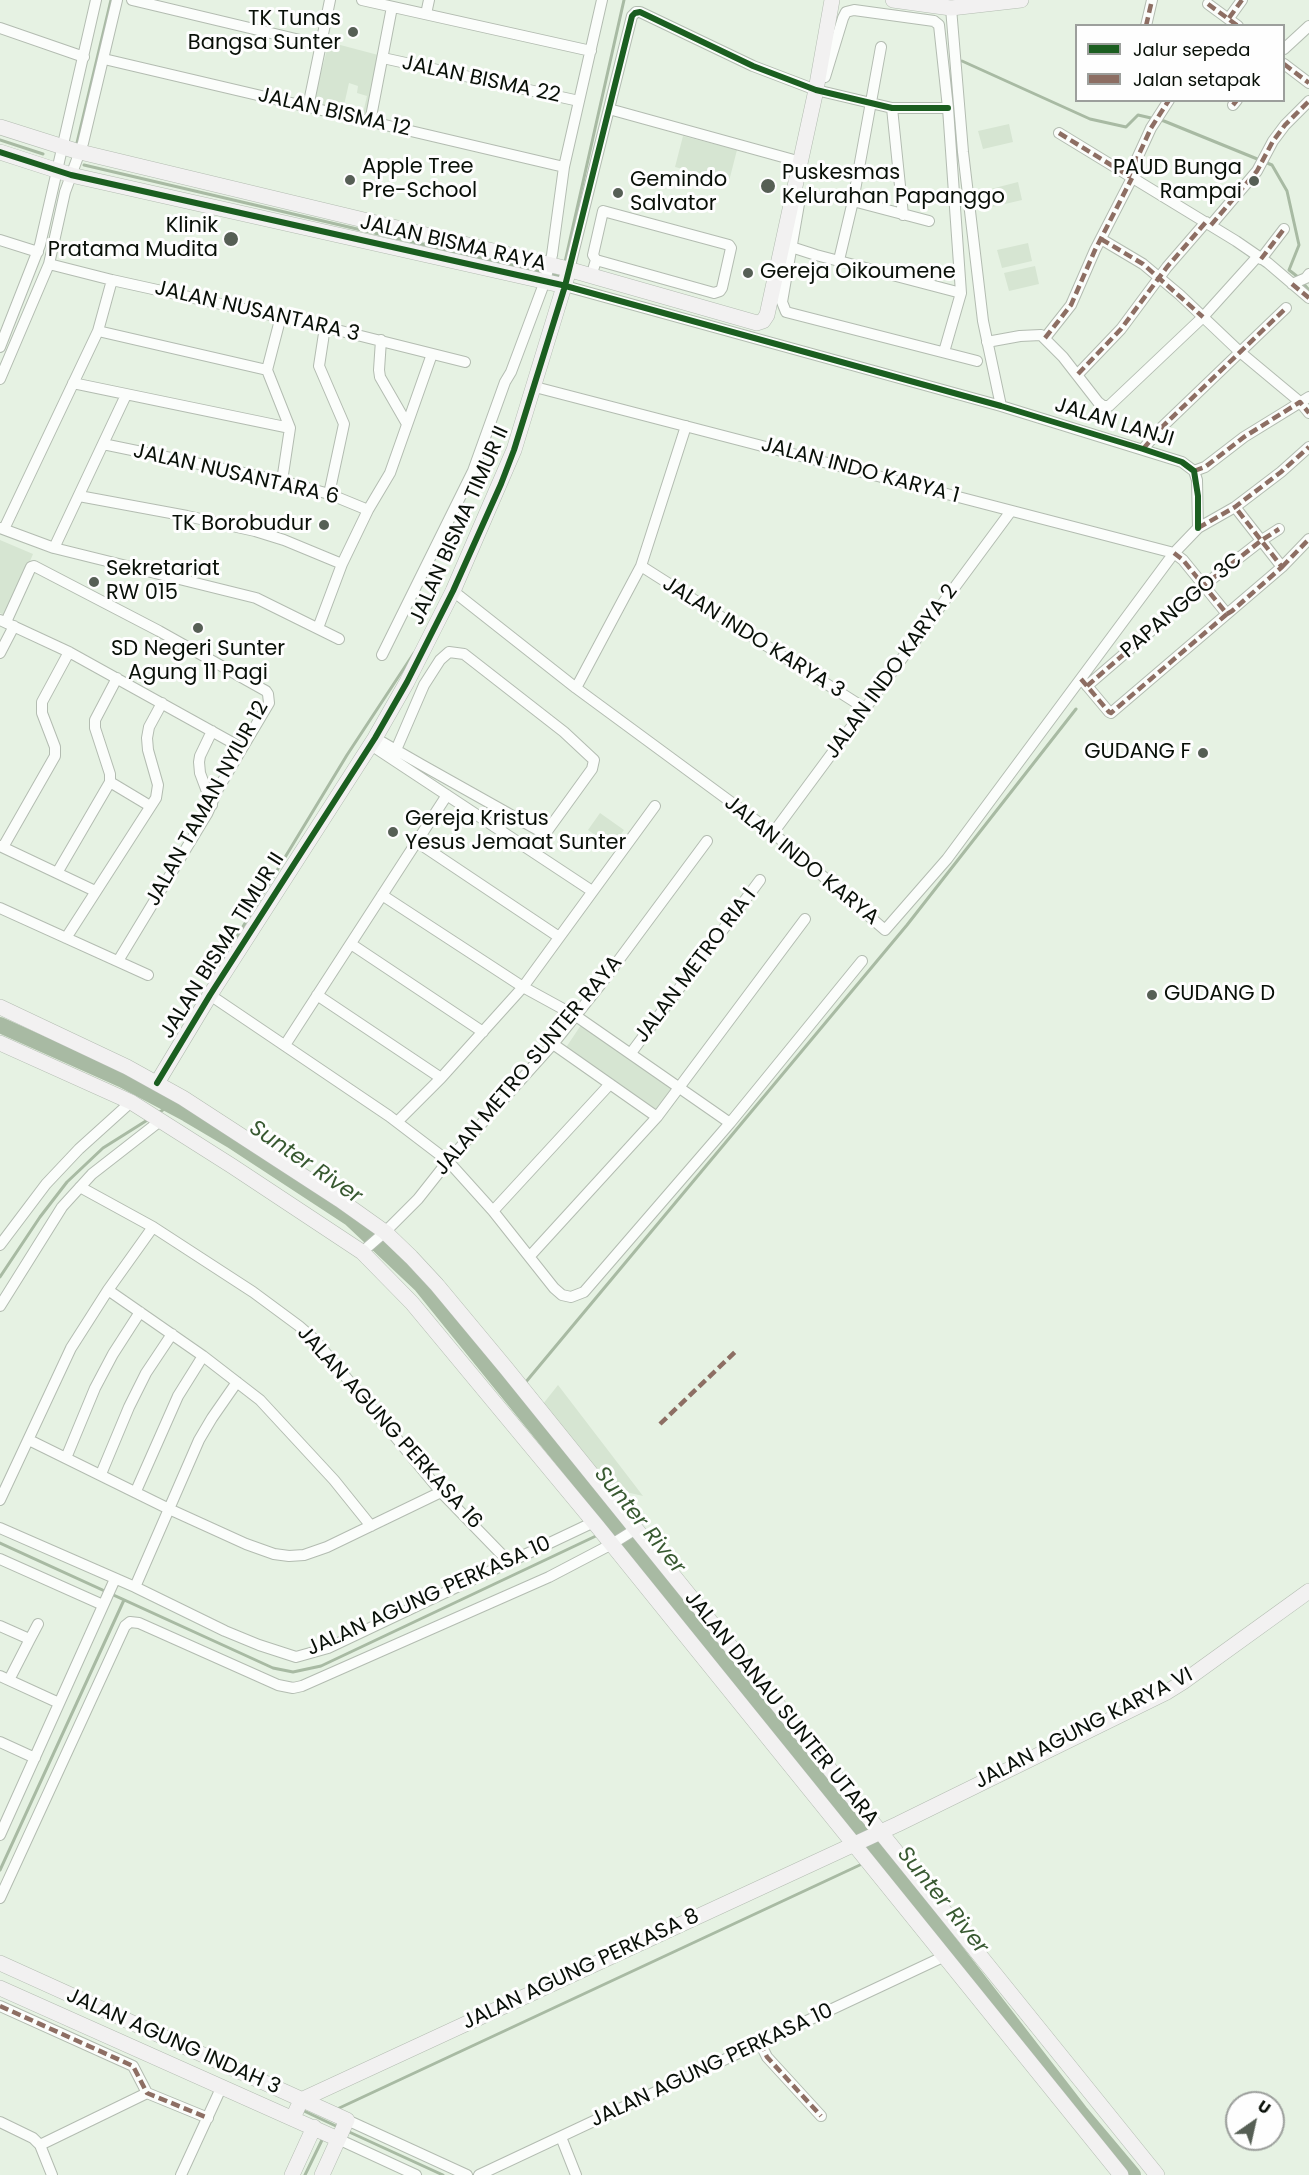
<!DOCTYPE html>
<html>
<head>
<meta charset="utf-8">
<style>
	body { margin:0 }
	#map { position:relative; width:1309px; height:2175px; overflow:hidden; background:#e6f2e3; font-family:Poppins,sans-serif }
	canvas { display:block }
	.legend { position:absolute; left:1075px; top:24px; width:210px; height:78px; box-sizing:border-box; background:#fefefe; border:2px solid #9c9f9c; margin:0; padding:8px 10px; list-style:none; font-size:18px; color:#091008 }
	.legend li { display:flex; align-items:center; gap:12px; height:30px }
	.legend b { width:30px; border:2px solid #9c9f9c }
	.north { position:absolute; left:1225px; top:2091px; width:60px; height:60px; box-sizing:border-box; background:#fefefe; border:2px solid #9c9f9c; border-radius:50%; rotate:34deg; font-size:16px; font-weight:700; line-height:24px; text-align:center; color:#091008 }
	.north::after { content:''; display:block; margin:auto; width:21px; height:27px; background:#565f55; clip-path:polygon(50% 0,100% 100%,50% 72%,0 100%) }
</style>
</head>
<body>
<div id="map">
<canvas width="1309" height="2175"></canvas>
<ul class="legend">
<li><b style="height:8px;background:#1b5e20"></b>Jalur sepeda</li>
<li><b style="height:8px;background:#8d6e63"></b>Jalan setapak</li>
</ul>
<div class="north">U</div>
</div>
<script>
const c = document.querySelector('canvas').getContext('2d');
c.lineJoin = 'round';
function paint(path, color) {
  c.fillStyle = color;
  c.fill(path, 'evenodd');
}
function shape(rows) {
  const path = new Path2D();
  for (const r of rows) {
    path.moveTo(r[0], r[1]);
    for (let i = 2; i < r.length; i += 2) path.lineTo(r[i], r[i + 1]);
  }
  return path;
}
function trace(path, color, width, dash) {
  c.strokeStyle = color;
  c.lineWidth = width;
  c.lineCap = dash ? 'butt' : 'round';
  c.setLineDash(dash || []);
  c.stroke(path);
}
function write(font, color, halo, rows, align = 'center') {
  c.font = font + ' Poppins,sans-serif';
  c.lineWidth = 6;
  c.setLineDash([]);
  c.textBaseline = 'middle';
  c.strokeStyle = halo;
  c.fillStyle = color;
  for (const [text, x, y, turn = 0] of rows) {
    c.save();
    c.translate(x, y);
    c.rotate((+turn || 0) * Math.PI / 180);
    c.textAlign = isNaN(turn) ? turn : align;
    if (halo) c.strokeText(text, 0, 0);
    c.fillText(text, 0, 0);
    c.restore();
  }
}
paint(shape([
	[329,42,382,56,369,119,354,116,355,108,364,109,367,96,357,93,358,86,349,83,342,114,312,107],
	[1009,124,1013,142,983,149,978,131],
	[683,136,737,150,729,181,675,167],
	[1018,182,1022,200,992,207,987,190],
	[1028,243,1032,261,1002,268,997,250],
	[1035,266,1039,284,1009,291,1004,273],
	[0,540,33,554,7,616,0,613],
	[600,813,624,830,612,847,588,830],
	[583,1022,676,1087,657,1114,565,1049],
	[558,1385,643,1496,609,1488,543,1404],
	[521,1391,626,1519,618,1526,515,1397]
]), '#d6e5d2');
trace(shape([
	[962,61,1090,119,1126,127,1138,115,1164,121,1272,165,1287,191,1299,245,1289,270,1298,277],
	[0,140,43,154],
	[76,147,111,0],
	[84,165,562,277],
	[565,262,624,0],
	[1302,282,1309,290],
	[210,981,347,755,414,653],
	[157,1114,170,1105],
	[0,1277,40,1217,67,1182,103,1148,149,1119],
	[525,1383,907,925,1076,709],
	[513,1397,519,1391],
	[606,1531,616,1526],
	[0,1543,273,1668,293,1672,321,1666,598,1535],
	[0,1870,124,1600],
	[335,2110,862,1864],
	[304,2111,338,2127],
	[347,2131,443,2175],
	[305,2175,323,2138]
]), '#a8baa3', 3);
trace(shape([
	[0,1025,123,1080,187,1114,231,1140,350,1218,421,1285,616,1526,928,1915,1080,2112,1133,2175]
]), '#a8baa3', 16);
const street = shape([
	[132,0,321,45],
	[362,0,591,51],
	[1208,4,1238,26],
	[951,8,963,152,983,321,1001,406],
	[426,14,429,0],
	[1229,18,1242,0],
	[1146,26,1152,0],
	[0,28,84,57],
	[1284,49,1309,26],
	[383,58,579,101],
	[104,59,564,167],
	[1284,64,1309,83],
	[825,77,843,18,846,12,854,10,934,21,939,25,948,108,961,293,944,352],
	[1233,105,1237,100],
	[308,107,330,0],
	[892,108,903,215],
	[609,109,801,162],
	[370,122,392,7],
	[1059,133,1236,241,1268,263,1309,298],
	[1129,176,1151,128,1169,100],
	[853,201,929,221],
	[799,204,782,302,786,312,977,361],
	[1211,225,1257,171,1273,141,1285,125,1309,101],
	[1101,239,1143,264,1180,295,1240,352,1300,402,1309,413],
	[0,240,38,252],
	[785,245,816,255,961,293],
	[1261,259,1284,229],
	[839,260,853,201,881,47],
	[49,264,112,280,325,327,465,362],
	[569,270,632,16,636,12,640,12,753,66,816,90,892,108,948,108],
	[591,277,596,260,593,255,603,211,729,245,731,248,722,288,720,291,714,293,596,260],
	[1292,284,1306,278,1309,274],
	[565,286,1001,406,1182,462,1194,471,1197,480,1198,528],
	[281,316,267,370,290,428,282,481],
	[325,327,319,366,344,424,329,494],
	[98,331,267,370],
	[1045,338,1071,305,1095,250,1132,178],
	[381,340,379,370,380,377,407,424],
	[987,342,1020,336,1041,335,1063,357,1098,402,1103,406,1109,406,1203,317,1258,256],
	[0,347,40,245,96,0],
	[1078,374,1121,329,1167,267,1206,222],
	[0,379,49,264,65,192,83,143,117,0],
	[73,383,290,428],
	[535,387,1174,553,1183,560,1227,614,1282,567,1235,507],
	[103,444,282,481,329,494,368,510],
	[1143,449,1162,427,1286,308],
	[1194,471,1205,467,1244,437,1309,397],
	[79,496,187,516,255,531,284,540,342,564],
	[0,528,54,548,256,598,339,639],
	[4,529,98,331,112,280],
	[54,548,126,395],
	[641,566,866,709],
	[1282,567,1309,539],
	[453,591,576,688,773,833,885,930,947,859,1174,553,1198,528,1235,507,1281,472,1309,447],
	[0,620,69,652,242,748],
	[6,622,31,567,34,566,159,631,266,691,268,694,269,703,218,789,207,814,118,961],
	[318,628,342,564,368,510,390,473,432,354],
	[0,653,14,626],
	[382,655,473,471,505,382,511,372,545,281,552,255,564,167,602,0],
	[1083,681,1109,712,1111,713,1227,614],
	[1087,686,1203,586,1262,540,1279,529],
	[576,688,641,566,686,426],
	[375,738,422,765,545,834,592,769,594,760,564,732,464,654,449,652,440,660,424,685,396,750],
	[371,745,592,891],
	[110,782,150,806],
	[212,805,200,773,199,762,200,756,212,731],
	[773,833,1011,511],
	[417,842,559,937],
	[0,846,95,891],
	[3,847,55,756,55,747,42,713,42,702,69,652],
	[57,873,110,782,110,774,95,728,95,720,117,678],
	[382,895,523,987,576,1016,730,1123],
	[0,908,148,975],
	[66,938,156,798,158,785,148,750,147,738,149,727,162,703],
	[351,944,483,1032],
	[210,995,389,1116,448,1161,493,1211,554,1288,562,1295,571,1297,584,1292,730,1123,862,961],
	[317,995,441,1078],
	[553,1044,657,1117],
	[285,1045,447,795],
	[631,1053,760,880],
	[397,1122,441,1078,523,987,655,806],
	[80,1187,153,1227,253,1292,299,1326,315,1340,441,1492,509,1562],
	[493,1211,610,1084],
	[0,1245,46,1184,79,1149,131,1102],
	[362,1252,385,1232,418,1199,448,1161,553,1044,601,984,707,841],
	[530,1256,657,1117,805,919],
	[108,1290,203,1356,260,1400,334,1480,371,1526],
	[0,1306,62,1207,92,1174,160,1121],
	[29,1440,169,1509,246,1544,274,1554,289,1556,304,1555,327,1547,441,1492],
	[66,1458,95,1388,113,1354,140,1312],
	[101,1474,129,1407,146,1373,172,1334],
	[136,1491,178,1396,203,1356],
	[0,1500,71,1348,108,1290,153,1227],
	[0,1528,135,1587,225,1631,259,1645,296,1657,328,1648,594,1522],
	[0,1559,103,1605],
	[135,1587,199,1440,212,1418,237,1382],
	[0,1626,27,1638,29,1641,9,1680],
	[29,1641,38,1624],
	[0,1676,59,1703],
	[0,1742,35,1758],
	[0,1835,115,1579],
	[0,1898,125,1626,130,1622,139,1623,278,1685,293,1688,302,1686,549,1577,612,1544,636,1529],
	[0,2006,133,2066,147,2093,208,2118],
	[760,2043,767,2057,821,2116],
	[347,2120,467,2175],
	[0,2122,33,2138,40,2145,52,2175],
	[561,2137,576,2175],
	[338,2139,416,2175],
	[40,2145,147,2093],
	[181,2175,222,2086],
	[479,2175,945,1956]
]);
const secondary = shape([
	[893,0,951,8,1021,0],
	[0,127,76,151,564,268,757,323,763,321,767,315,816,90,832,0],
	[0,152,71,175,565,286],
	[0,1007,127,1067,183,1098,340,1200,385,1232,411,1257,437,1285,506,1368,1157,2175],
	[0,1043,131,1102,232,1166,362,1252,412,1303,597,1526,1121,2175],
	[157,1083,210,995,375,738,407,682,453,591,514,450,569,270],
	[0,1963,347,2120,322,2175],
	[0,1988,338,2139],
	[293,2118,301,2100,898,1824,1167,1692,1183,1682,1309,1591],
	[292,2175,314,2127]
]);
trace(street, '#b3bcb1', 12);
trace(secondary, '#b3bcb1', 16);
trace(street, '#fbfdfb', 10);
trace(secondary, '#f2f1f1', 15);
trace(shape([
	[1208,4,1238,26],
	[1229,18,1242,0],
	[1146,26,1152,0],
	[1284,64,1309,83],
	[1233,105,1237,100],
	[1059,133,1129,176,1151,128,1169,100],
	[1211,225,1257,171,1273,141,1285,125,1309,101],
	[1101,239,1143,264,1203,317],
	[1261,259,1284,229],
	[1292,284,1309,298],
	[1045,338,1071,305,1095,250,1132,178],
	[1078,374,1121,329,1167,267,1206,222],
	[1143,449,1162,427,1286,308],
	[1194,471,1205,467,1244,437,1300,402,1309,413],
	[1198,528,1235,507,1281,472,1309,447],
	[1174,553,1183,560,1227,614,1232,611,1282,567,1235,507],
	[1282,567,1309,539],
	[1081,679,1109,712,1111,713,1227,614],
	[1087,686,1203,586,1262,540,1279,529],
	[660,1424,735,1352],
	[0,2006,133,2066,147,2093,208,2118],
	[760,2043,767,2057,821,2116]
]), '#8d6e63', 4.5, [9, 4.5]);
trace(shape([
	[0,152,71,175,562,285,1001,406,1143,449,1182,462,1194,471,1198,496,1198,528],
	[157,1083,210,995,375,738,407,682,453,591,501,484,514,450,565,286,632,16,635,13,640,12,753,66,816,90,892,108,948,108]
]), '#1b5e20', 6);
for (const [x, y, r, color] of [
	[353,32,6,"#565f55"],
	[350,180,6,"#565f55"],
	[1254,181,6,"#565f55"],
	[768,186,8,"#565f55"],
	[618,193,6,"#565f55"],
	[231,239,8,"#565f55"],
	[748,273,6,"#565f55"],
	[324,525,6,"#565f55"],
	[94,582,6,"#565f55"],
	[198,628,6,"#565f55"],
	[1203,753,6,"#565f55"],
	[393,832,6,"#565f55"],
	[1152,995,6,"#565f55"]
]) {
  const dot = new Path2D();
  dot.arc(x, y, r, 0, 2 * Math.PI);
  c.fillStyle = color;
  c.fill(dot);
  trace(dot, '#fefefe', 2);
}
write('21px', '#091008', '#fefefe', [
	["TK Tunas",341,20,"right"],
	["Bangsa Sunter",341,44,"right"],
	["Apple Tree",362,168],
	["Pre-School",362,192],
	["PAUD Bunga",1242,169,"right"],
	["Rampai",1242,193,"right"],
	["Puskesmas",782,174],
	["Kelurahan Papanggo",782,198],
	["Gemindo",630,181],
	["Salvator",630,205],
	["Klinik",218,227,"right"],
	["Pratama Mudita",218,251,"right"],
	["Gereja Oikoumene",760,273],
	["TK Borobudur",312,525,"right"],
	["Sekretariat",106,570],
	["RW 015",106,594],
	["SD Negeri Sunter",198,650,"center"],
	["Agung 11 Pagi",198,674,"center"],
	["GUDANG F",1191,753,"right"],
	["Gereja Kristus",405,820],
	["Yesus Jemaat Sunter",405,844],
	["GUDANG D",1164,995]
], 'left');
write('21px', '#091008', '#fefefe', [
	["JALAN BISMA 22",481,80,12],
	["JALAN BISMA 12",334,113,13],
	["JALAN BISMA RAYA",453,244,13],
	["JALAN NUSANTARA 3",257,312,13],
	["JALAN LANJI",1114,423,17],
	["JALAN INDO KARYA 1",860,471,15],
	["JALAN NUSANTARA 6",236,475,13],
	["JALAN BISMA TIMUR II",460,526,-66],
	["PAPANGGO 3C",1182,606,-40],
	["JALAN INDO KARYA 3",753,638,32],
	["JALAN INDO KARYA 2",892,672,-54],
	["JALAN TAMAN NYIUR 12",208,804,-61],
	["JALAN INDO KARYA",801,861,39],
	["JALAN BISMA TIMUR II",223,946,-58],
	["JALAN METRO RIA I",696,966,-53],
	["JALAN METRO SUNTER RAYA",529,1066,-50],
	["JALAN AGUNG PERKASA 16",389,1428,48],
	["JALAN AGUNG PERKASA 10",429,1597,-24],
	["JALAN DANAU SUNTER UTARA",781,1709,51],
	["JALAN AGUNG KARYA VI",1084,1729,-27],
	["JALAN AGUNG PERKASA 8",581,1970,-25],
	["JALAN AGUNG INDAH 3",173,2042,24],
	["JALAN AGUNG PERKASA 10",712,2066,-25]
]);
write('italic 22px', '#385931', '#fefefe', [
	["Sunter River",305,1163,34],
	["Sunter River",639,1521,51],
	["Sunter River",942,1901,51]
]);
</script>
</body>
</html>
